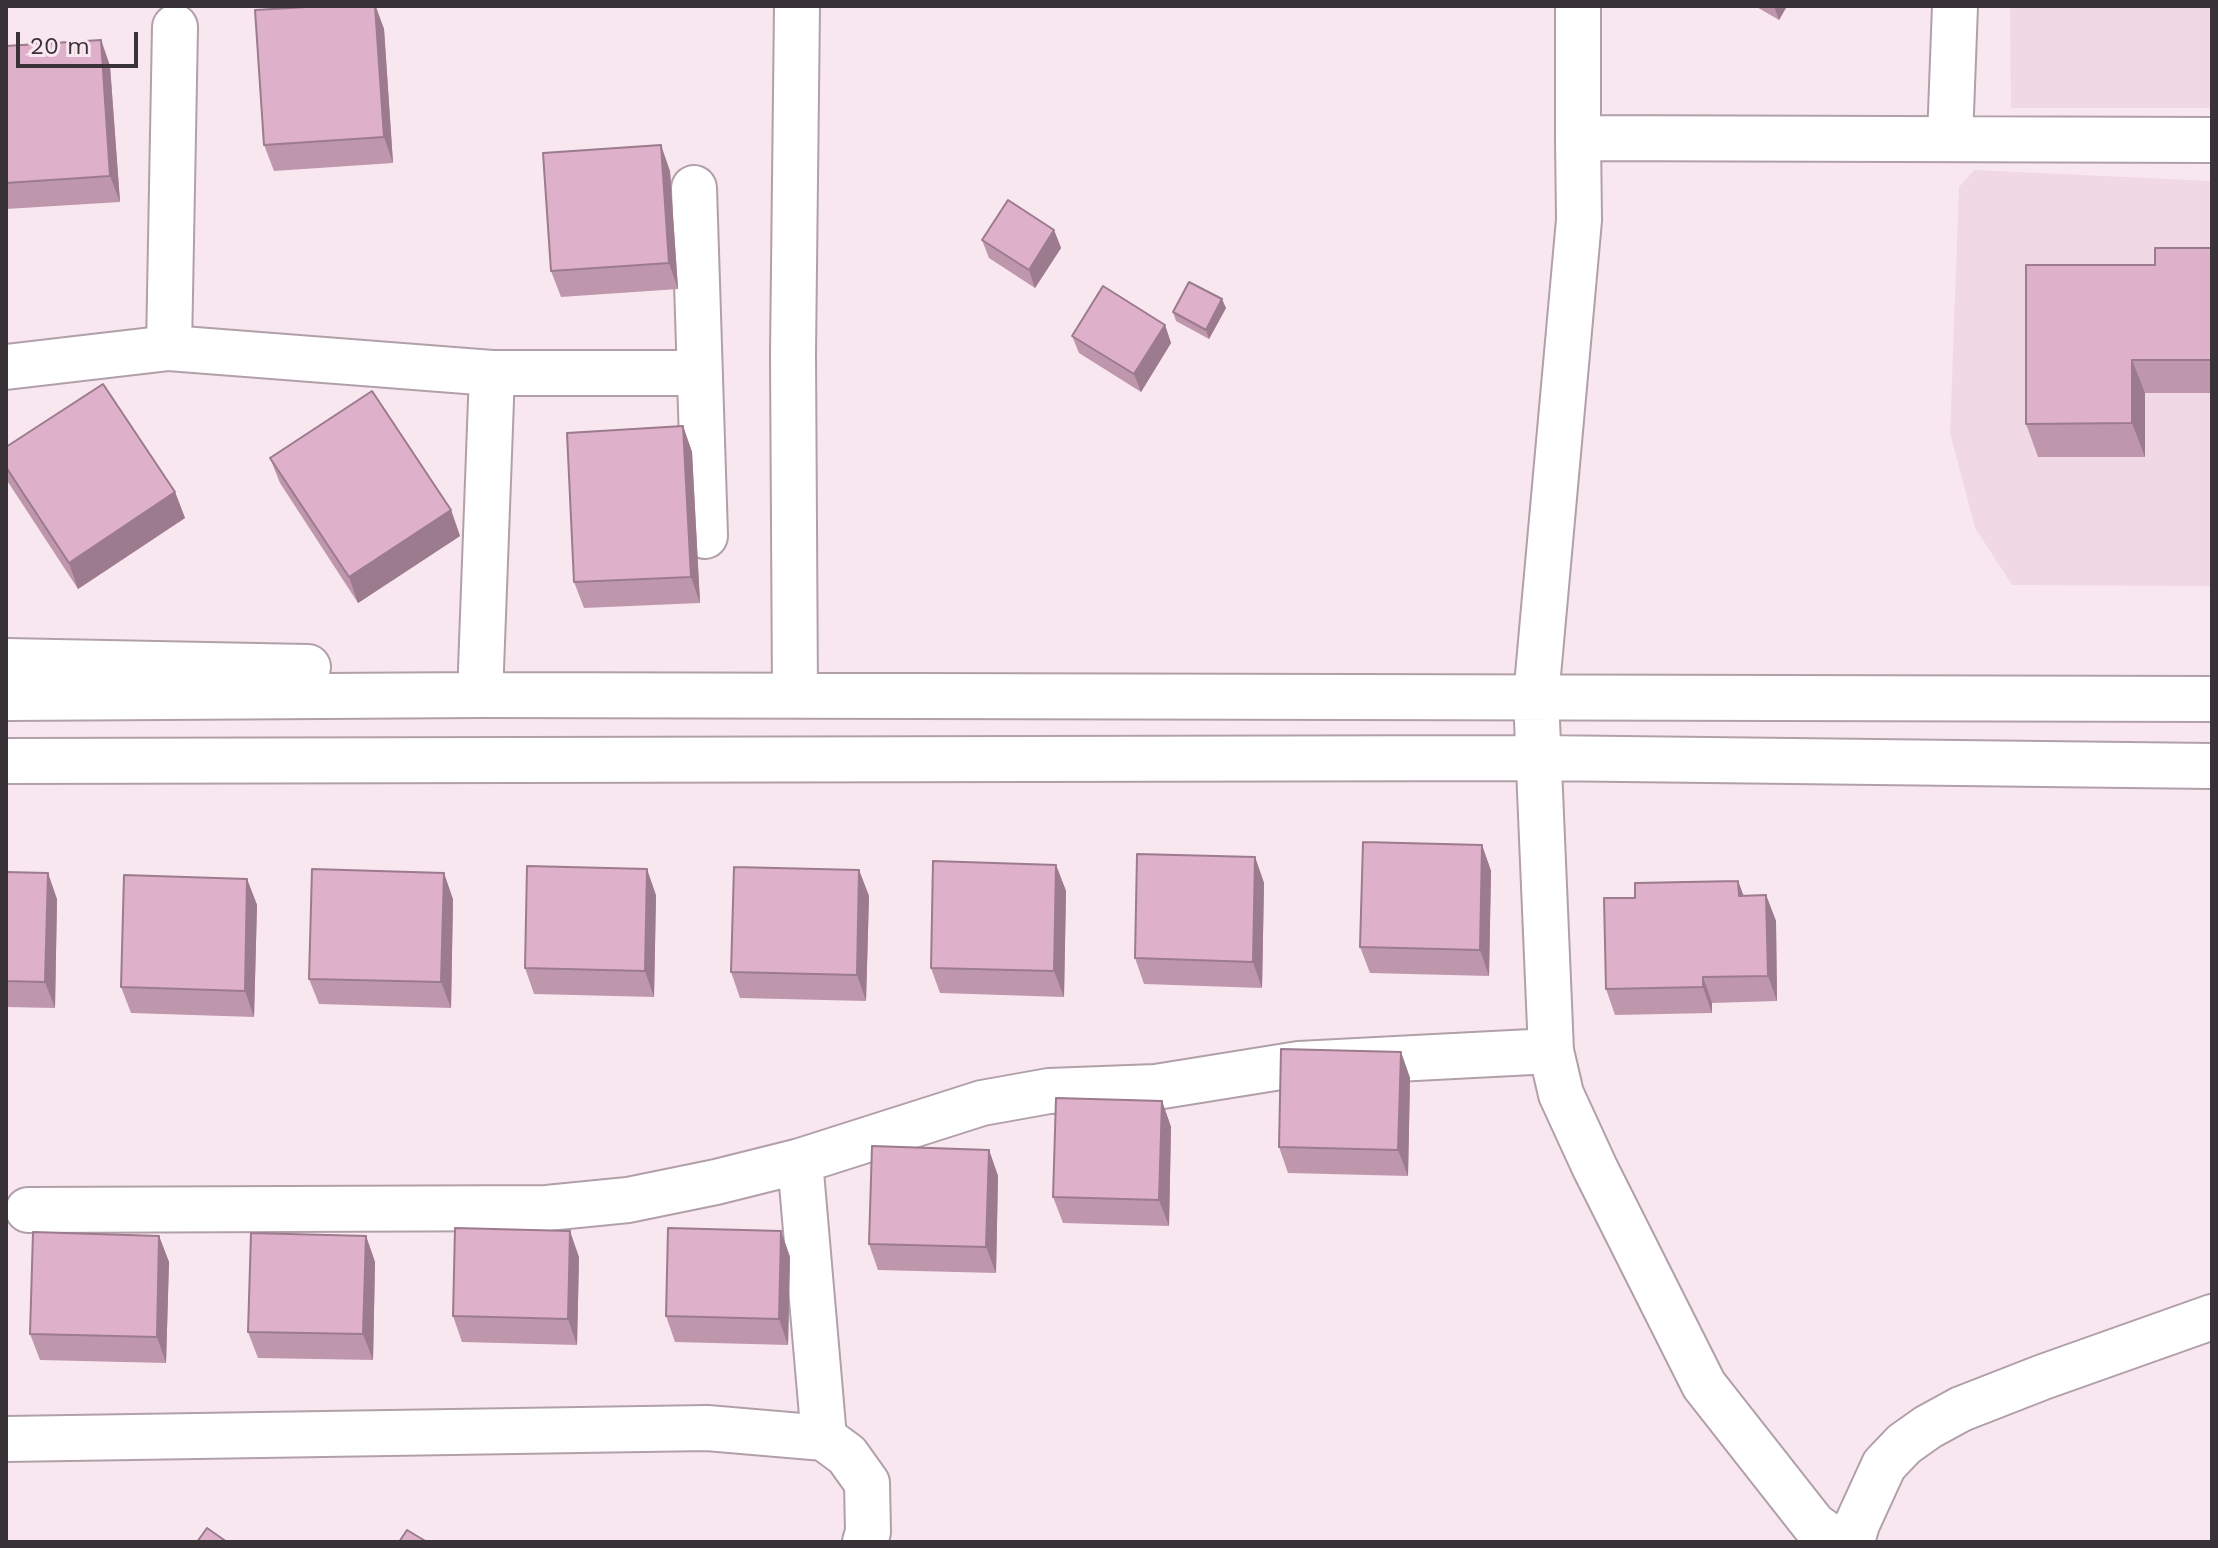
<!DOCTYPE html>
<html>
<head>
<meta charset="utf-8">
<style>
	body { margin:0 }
	#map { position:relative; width:2218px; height:1548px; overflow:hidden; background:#f9e7f0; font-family:"Work Sans",sans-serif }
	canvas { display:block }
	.frame { position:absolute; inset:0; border:8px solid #393236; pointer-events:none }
	.scale { position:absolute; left:16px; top:32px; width:122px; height:36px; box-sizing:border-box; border:4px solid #393236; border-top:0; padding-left:10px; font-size:24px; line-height:28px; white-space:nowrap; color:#393236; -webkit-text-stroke:6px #f9e7f0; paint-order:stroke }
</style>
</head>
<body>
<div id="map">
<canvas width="2218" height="1548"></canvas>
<div class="frame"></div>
<div class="scale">20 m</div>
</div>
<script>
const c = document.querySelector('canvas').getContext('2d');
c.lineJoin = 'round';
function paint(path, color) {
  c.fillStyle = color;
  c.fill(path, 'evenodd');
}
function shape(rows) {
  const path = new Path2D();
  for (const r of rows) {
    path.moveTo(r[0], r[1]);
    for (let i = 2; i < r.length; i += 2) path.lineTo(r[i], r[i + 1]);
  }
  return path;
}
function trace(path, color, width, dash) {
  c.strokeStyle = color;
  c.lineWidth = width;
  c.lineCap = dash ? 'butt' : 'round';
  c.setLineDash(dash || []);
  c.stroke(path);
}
paint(shape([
	[2010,6,2212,6,2212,108,2011,108],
	[1974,170,2212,181,2212,586,2012,585,1975,528,1950,433,1959,187]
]), '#f1d8e5');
const minor = shape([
	[1578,6,1578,138],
	[1950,139,1955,6],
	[694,188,705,536],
	[169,348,175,27],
	[6,367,169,348,492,373,700,373],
	[6,661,308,667],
	[481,695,481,669,492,373],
	[795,695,793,354,797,6],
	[6,698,481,695,2212,699],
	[6,761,1539,758,2212,766],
	[28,1210,547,1208,628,1200,716,1182,800,1161],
	[6,1439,707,1428,824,1438],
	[865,1542,868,1532,867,1483,847,1455,824,1438,800,1161,982,1103,1049,1091,1156,1087,1299,1064,1551,1051],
	[1838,1542,1814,1525,1704,1385,1595,1168,1561,1094,1551,1051,1536,697,1579,220,1578,138,2212,140],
	[1852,1542,1857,1524,1884,1465,1904,1444,1928,1427,1961,1409,2043,1377,2212,1317]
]);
trace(minor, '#b1a0a9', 48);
trace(minor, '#fff', 44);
paint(shape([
	[324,6,376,6,384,29,393,163,274,171,264,145],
	[1755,6,1787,6,1779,20],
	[101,40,110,66,120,202,6,209,6,46],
	[670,171,678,289,561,297,551,271],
	[1054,230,1061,248,1035,288,989,258,982,240],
	[2212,248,2212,393,2145,393,2145,457,2038,457,2026,424,2155,265],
	[1226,308,1209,339,1176,321,1173,312],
	[1165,325,1171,343,1141,392,1079,353,1072,336],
	[683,426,692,452,700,603,584,608,574,582],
	[6,447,175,492,185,518,78,589,6,479],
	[270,458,451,510,460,536,358,603,280,483],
	[1482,845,1491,871,1489,976,1370,973,1360,947],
	[1255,857,1264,883,1262,988,1144,984,1135,958],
	[1056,865,1066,891,1064,997,940,993,931,968],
	[859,870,869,896,866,1001,740,998,731,972],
	[6,872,57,899,55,1008,6,1007],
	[247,879,257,905,254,1017,131,1013,121,987],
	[1738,881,1743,895,1766,895,1776,921,1777,1001,1712,1003,1712,1013,1615,1015,1606,989,1635,898],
	[656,895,654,997,534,994,525,968],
	[453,899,451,1008,319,1004,309,979],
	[1401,1052,1410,1078,1408,1176,1288,1173,1279,1147],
	[1162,1101,1171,1127,1169,1226,1063,1223,1053,1197],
	[989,1150,998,1176,996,1273,878,1270,869,1244],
	[781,1231,790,1257,788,1345,675,1342,666,1316],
	[159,1236,169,1262,166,1363,40,1360,30,1334],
	[366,1236,375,1262,373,1360,258,1358,248,1332],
	[579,1257,577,1345,462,1342,453,1316]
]), '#bf97ad');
paint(shape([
	[375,6,384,29,393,163,384,137],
	[1774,6,1787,6,1779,20],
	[101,40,110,66,120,202,110,176],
	[661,145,670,171,678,289,669,263],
	[1054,230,1061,248,1035,288,1029,270],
	[1222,299,1226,308,1209,339,1206,330],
	[1165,325,1171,343,1141,392,1134,374],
	[2132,360,2145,393,2145,457,2132,423],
	[683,426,692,452,700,603,691,577],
	[175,492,185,518,78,589,69,563],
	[451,510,460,536,358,603,349,577],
	[1482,845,1491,871,1489,976,1480,950],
	[1255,857,1264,883,1262,988,1253,962],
	[1056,865,1066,891,1064,997,1054,971],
	[647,869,656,895,654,997,645,971],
	[859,870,869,896,866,1001,857,975],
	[48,873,57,899,55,1008,45,982],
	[444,873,453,899,451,1008,441,982],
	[247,879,257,905,254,1017,245,991],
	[1738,881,1748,907,1739,896],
	[1766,895,1776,921,1777,1001,1768,976],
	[1703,977,1712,1003,1712,1013,1703,987],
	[1401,1052,1410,1078,1408,1176,1398,1150],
	[1162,1101,1171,1127,1169,1226,1159,1200],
	[989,1150,998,1176,996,1273,986,1247],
	[570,1231,579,1257,577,1345,568,1319],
	[781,1231,790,1257,788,1345,779,1319],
	[159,1236,169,1262,166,1363,157,1337],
	[366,1236,375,1262,373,1360,363,1334]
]), '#9b7b8d');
const building = shape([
	[324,6,375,6,384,137,264,145,255,10,324,6],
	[101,40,110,176,6,183,6,46,101,40],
	[661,145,669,263,551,271,543,153,661,145],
	[1008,200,1054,230,1029,270,982,240,1008,200],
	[2155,248,2212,248,2212,360,2132,360,2132,423,2026,424,2026,265,2155,265,2155,248],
	[1189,282,1222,299,1206,330,1173,312,1189,282],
	[1103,286,1165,325,1134,374,1072,336,1103,286],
	[103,384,175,492,69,563,6,467,6,447,103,384],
	[372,391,451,510,349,577,270,458,372,391],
	[683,426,691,577,574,582,567,433,683,426],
	[1363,842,1482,845,1480,950,1360,947,1363,842],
	[1137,854,1255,857,1253,962,1135,958,1137,854],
	[933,861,1056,865,1054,971,931,968,933,861],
	[527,866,647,869,645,971,525,968,527,866],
	[734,867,859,870,857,975,731,972,734,867],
	[312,869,444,873,441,982,309,979,312,869],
	[6,872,48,873,45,982,6,981,6,872],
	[124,875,247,879,245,991,121,987,124,875],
	[1738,881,1739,896,1766,895,1768,976,1703,977,1703,987,1606,989,1604,898,1635,898,1635,883,1738,881],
	[1281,1049,1401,1052,1398,1150,1279,1147,1281,1049],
	[1056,1098,1162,1101,1159,1200,1053,1197,1056,1098],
	[872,1146,989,1150,986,1247,869,1244,872,1146],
	[455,1228,570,1231,568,1319,453,1316,455,1228],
	[668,1228,781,1231,779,1319,666,1316,668,1228],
	[33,1232,159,1236,157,1337,30,1334,33,1232],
	[251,1233,366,1236,363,1334,248,1332,251,1233],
	[207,1528,227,1542,197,1542,207,1528],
	[407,1530,427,1542,399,1542,407,1530]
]);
paint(building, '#deb0c9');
trace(building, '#9b7b8d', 2);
</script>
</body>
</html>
